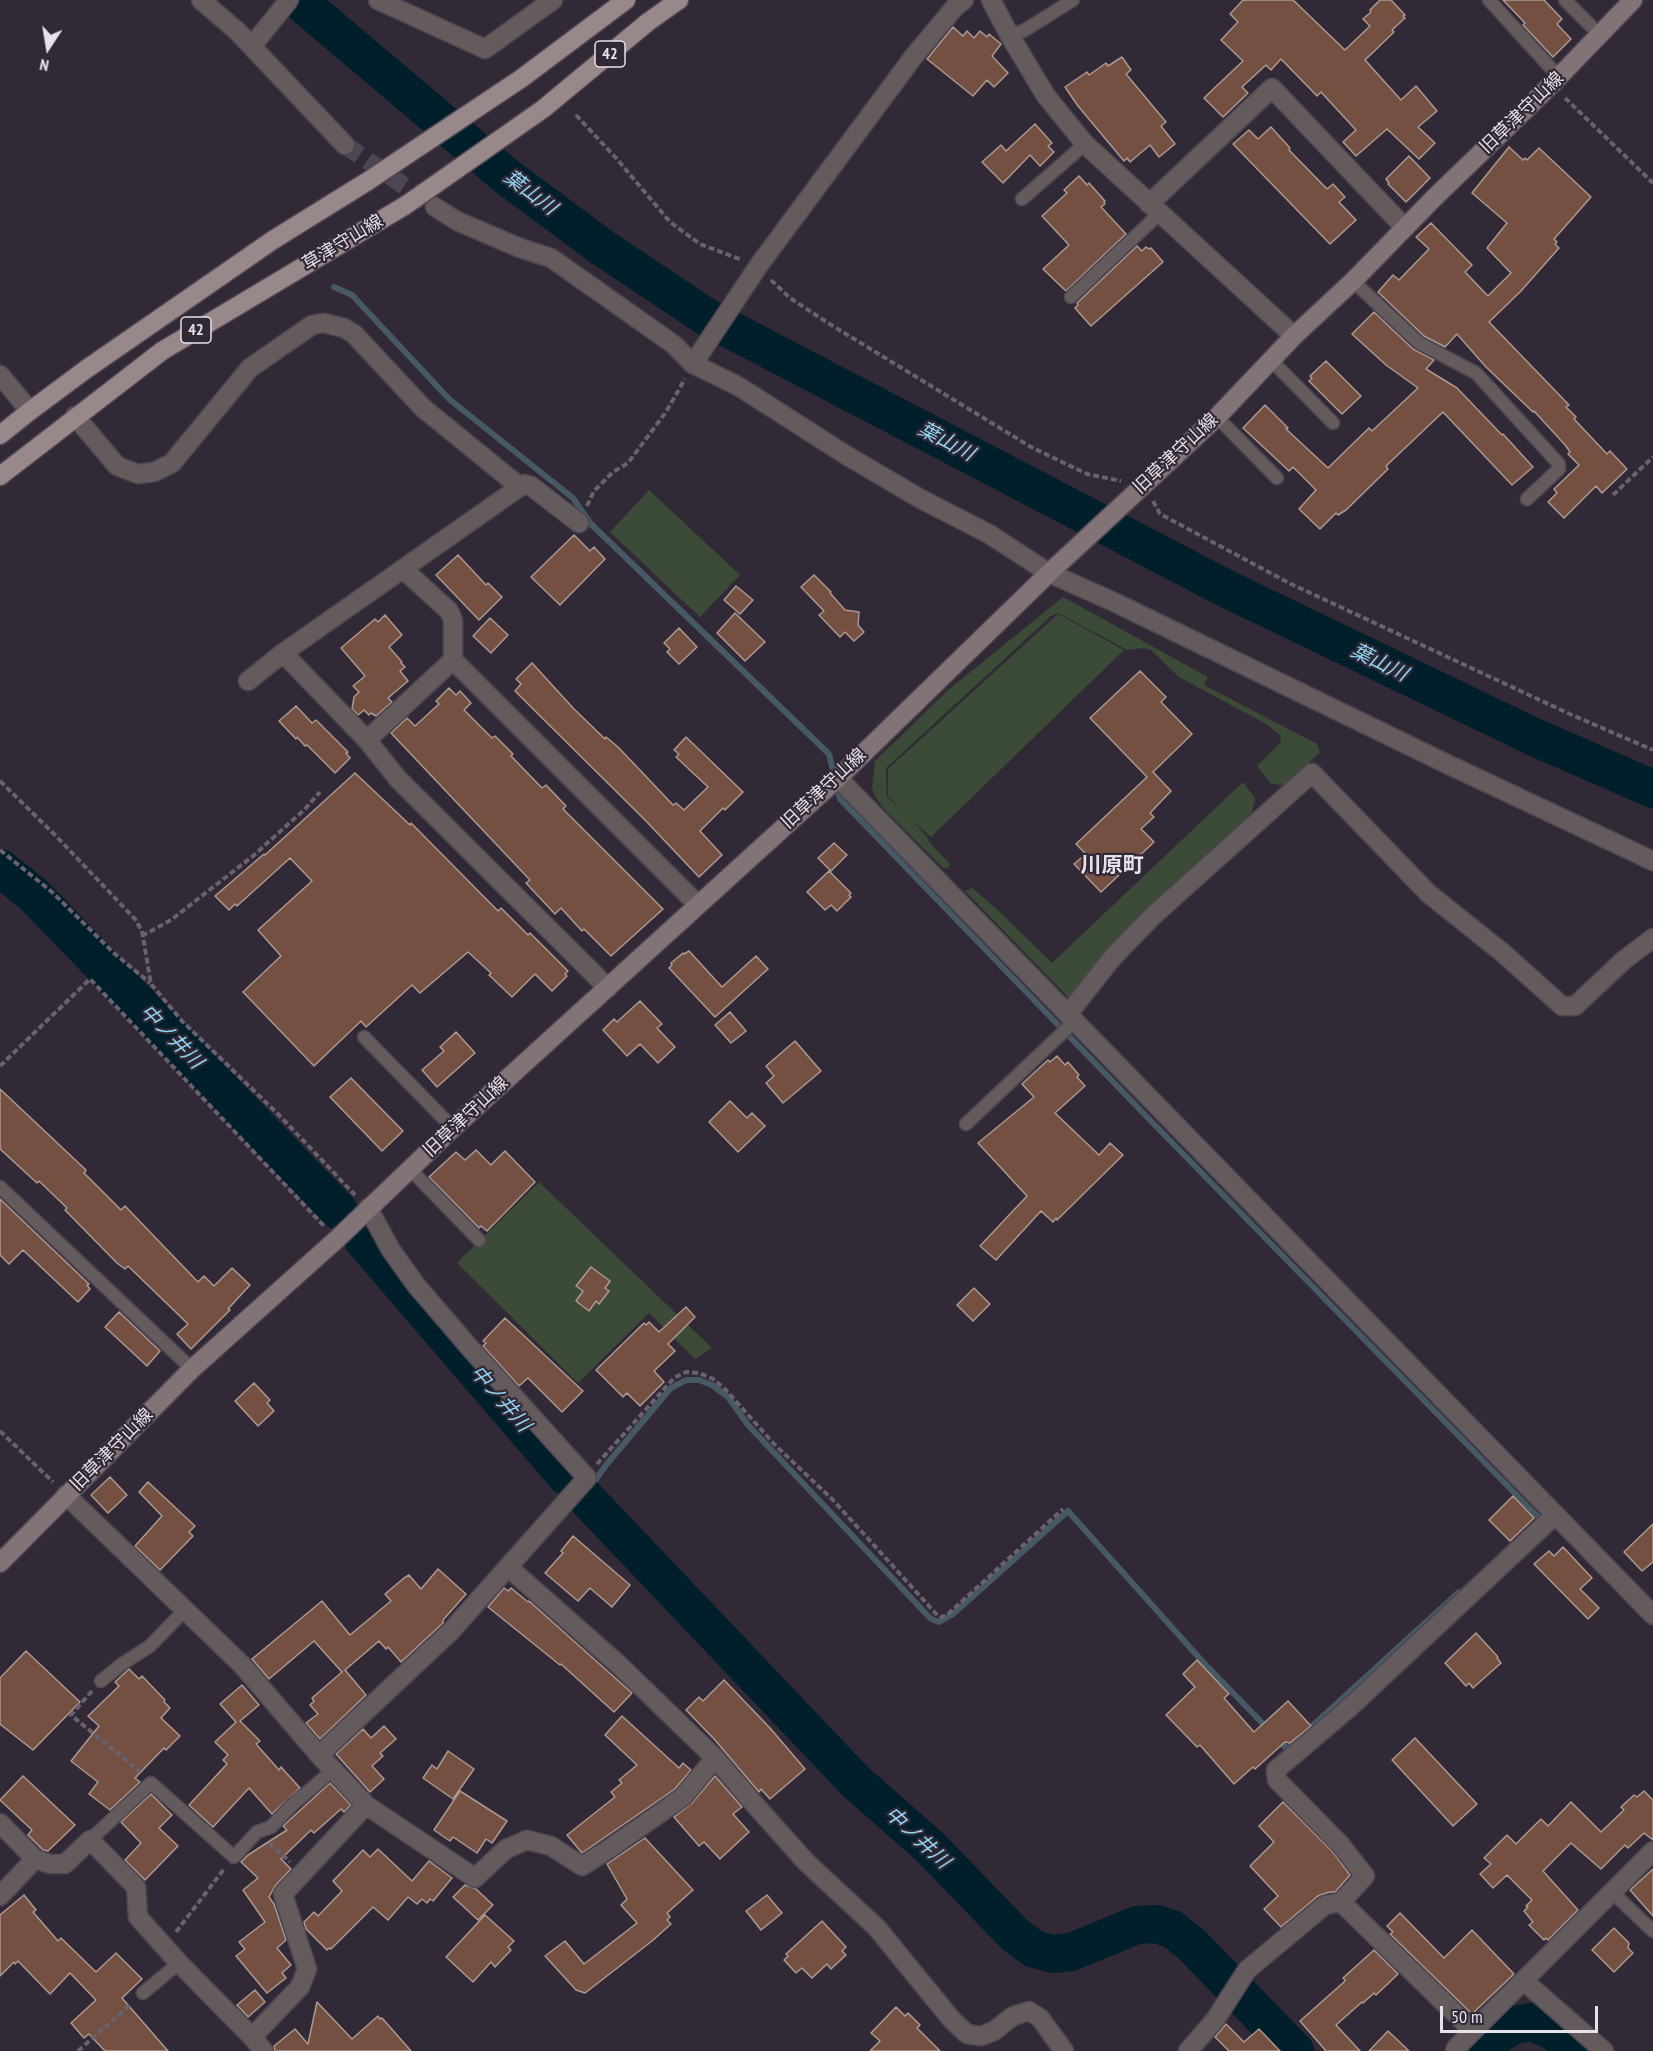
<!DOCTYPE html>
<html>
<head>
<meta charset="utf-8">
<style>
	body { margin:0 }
	#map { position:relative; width:1653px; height:2051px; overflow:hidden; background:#322936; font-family:"PT Sans Narrow",sans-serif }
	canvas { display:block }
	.north { position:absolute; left:18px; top:18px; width:60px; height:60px; -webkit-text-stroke:4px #322936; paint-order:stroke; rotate:192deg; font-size:16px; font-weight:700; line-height:24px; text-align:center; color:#e7e1ea }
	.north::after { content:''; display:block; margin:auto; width:21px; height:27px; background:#e7e1ea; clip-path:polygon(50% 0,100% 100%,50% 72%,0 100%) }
	.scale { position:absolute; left:1440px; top:2006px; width:158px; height:27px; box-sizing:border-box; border:3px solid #e7e1ea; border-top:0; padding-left:8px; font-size:18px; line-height:21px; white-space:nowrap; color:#e7e1ea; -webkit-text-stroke:4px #322936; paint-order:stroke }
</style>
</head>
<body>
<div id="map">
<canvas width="1653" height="2051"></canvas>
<div class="north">N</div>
<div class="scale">50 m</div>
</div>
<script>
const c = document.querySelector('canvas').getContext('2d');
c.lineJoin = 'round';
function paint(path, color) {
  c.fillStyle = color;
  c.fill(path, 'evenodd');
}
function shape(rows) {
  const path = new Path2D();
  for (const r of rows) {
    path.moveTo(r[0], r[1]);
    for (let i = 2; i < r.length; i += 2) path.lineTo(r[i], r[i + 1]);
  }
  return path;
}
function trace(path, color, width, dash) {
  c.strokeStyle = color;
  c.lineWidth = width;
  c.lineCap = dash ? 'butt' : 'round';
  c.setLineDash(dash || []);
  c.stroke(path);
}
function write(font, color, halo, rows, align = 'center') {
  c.font = font + ' "PT Sans Narrow","Noto Sans JP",sans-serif';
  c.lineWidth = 4.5;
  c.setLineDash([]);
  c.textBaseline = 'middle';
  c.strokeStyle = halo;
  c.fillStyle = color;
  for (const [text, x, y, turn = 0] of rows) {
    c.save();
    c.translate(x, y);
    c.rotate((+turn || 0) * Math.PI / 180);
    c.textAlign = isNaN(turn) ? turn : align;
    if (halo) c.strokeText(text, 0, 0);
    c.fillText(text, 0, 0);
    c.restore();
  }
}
paint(shape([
	[649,490,740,575,700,617,610,532],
	[1063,597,1208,677,1204,685,1317,744,1320,752,1285,786,1270,783,1257,766,1281,742,1280,735,1266,724,1179,677,1151,650,1144,648,1127,650,1058,613,1051,616,886,768,887,797,901,809,888,796,888,769,1058,614,1124,650,931,837,914,822,928,838,929,842,950,864,947,869,942,867,886,811,876,798,872,788,875,761,947,691],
	[1243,782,1255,798,1252,813,1192,870,1073,994,1068,997,965,891,972,888,999,911,1052,963],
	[539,1182,712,1348,695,1359,649,1313,578,1383,457,1263]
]), '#3b4b37');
trace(shape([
	[334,287,352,295,449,399,573,498,590,523,829,754,840,799,1150,1120,1540,1519,1536,1523],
	[584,1496,606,1465,671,1388,686,1380,699,1380,712,1385,728,1397,748,1425,931,1619,939,1622,953,1614,1068,1511,1202,1661,1268,1729],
	[1277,1738,1287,1749,1459,1592]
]), '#465964', 6);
trace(shape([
	[298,0,506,176,603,248,708,318,1225,588,1534,737,1653,789],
	[0,868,33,894,339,1211],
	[363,1240,566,1476],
	[583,1495,856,1782,929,1846,1014,1934,1034,1949,1053,1954,1071,1952,1137,1925,1156,1924,1172,1929,1192,1945,1295,2051],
	[1480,2051,1500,2033,1515,2025,1531,2022,1549,2029,1572,2043,1580,2051]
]), '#011f2b', 38);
const building = shape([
	[1243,0,1293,0,1345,50,1370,26,1363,19,1371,12,1370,10,1380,0,1391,0,1405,15,1403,16,1405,18,1392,30,1394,32,1365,60,1401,100,1416,86,1437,111,1418,127,1435,143,1419,159,1387,129,1356,156,1343,142,1356,130,1321,92,1317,96,1281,59,1271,70,1266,65,1242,87,1248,93,1223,117,1204,98,1243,61,1221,40,1238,22,1230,14,1243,0],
	[1503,0,1544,0,1562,19,1557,24,1571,39,1553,57,1523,25,1525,23,1503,0],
	[953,27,963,36,967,31,974,38,980,31,987,37,989,34,1001,44,992,56,1008,73,994,87,987,80,973,96,927,59,953,27],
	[1122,57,1131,70,1126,74,1166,122,1161,126,1175,144,1159,157,1150,145,1130,162,1127,158,1124,161,1078,106,1065,87,1087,72,1089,75,1106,63,1108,66,1122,57],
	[1035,124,1052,143,1048,146,1054,152,1040,166,1030,155,1003,183,982,162,1001,145,1006,151,1035,124],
	[1271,127,1290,148,1289,150,1327,189,1333,184,1345,197,1339,202,1356,220,1330,244,1233,144,1249,130,1258,139,1271,127],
	[1509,147,1523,160,1525,158,1527,160,1539,148,1591,197,1554,239,1557,242,1555,244,1559,248,1521,291,1489,322,1569,405,1566,407,1576,417,1574,419,1607,454,1610,451,1627,469,1602,493,1596,486,1564,518,1548,502,1557,493,1554,489,1579,465,1568,454,1570,452,1566,446,1534,411,1533,412,1486,367,1457,334,1445,347,1424,336,1378,292,1393,275,1399,280,1429,249,1416,237,1431,223,1472,265,1465,272,1488,296,1511,273,1487,248,1507,223,1472,193,1509,147],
	[1409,156,1430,178,1406,202,1388,184,1389,183,1386,179,1409,156],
	[1079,176,1087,185,1089,183,1105,201,1104,202,1105,204,1101,207,1126,234,1066,291,1043,269,1069,245,1042,216,1067,193,1064,190,1079,176],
	[1137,246,1142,251,1146,247,1149,249,1151,248,1163,262,1091,326,1075,308,1078,305,1077,303,1137,246],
	[1374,312,1413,349,1434,360,1426,369,1457,388,1502,435,1503,434,1533,467,1512,485,1443,412,1386,466,1388,469,1346,510,1338,515,1336,513,1320,529,1299,509,1316,490,1293,467,1289,471,1243,428,1265,405,1288,428,1286,429,1328,468,1369,428,1372,431,1418,388,1386,365,1352,334,1374,312],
	[1326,361,1361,396,1342,414,1309,381,1312,378,1310,376,1326,361],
	[574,535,590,551,594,547,605,559,560,605,531,577,574,535],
	[458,555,486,585,488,583,502,597,479,620,436,575,458,555],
	[814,575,831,592,830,593,845,610,859,612,858,625,864,632,854,641,845,632,840,637,819,615,824,611,801,587,814,575],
	[736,586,753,600,740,614,724,600,736,586],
	[735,613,765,642,745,661,717,633,735,613],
	[385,615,402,635,389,647,402,662,401,663,405,667,400,671,408,681,388,698,392,702,376,716,371,713,369,715,364,710,358,715,352,709,354,697,359,692,353,686,365,676,341,648,375,619,378,622,385,615],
	[490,618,508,635,491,653,473,636,490,618],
	[679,628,697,647,679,664,667,652,670,649,664,643,679,628],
	[532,663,574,709,605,739,606,737,618,747,673,805,676,803,684,810,708,787,676,757,679,754,674,750,686,737,743,792,725,810,723,808,700,831,722,855,699,877,646,821,515,691,521,684,516,679,532,663],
	[1140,671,1166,697,1161,702,1192,734,1153,772,1171,791,1150,813,1154,817,1141,829,1154,842,1101,892,1074,864,1086,854,1076,844,1147,777,1090,718,1140,671],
	[449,688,456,695,460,691,471,703,464,710,492,738,495,736,513,754,511,756,542,788,546,785,566,806,563,809,663,909,611,956,584,929,582,931,561,908,555,914,526,883,530,880,391,733,407,718,415,726,439,704,436,701,449,688],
	[296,706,312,723,316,720,348,752,346,753,350,758,335,773,307,745,305,746,297,737,296,739,279,721,296,706],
	[355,773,410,825,411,823,498,911,501,908,528,935,530,933,568,971,565,974,567,976,552,991,535,974,512,997,489,975,491,973,468,952,420,993,412,985,366,1027,361,1021,314,1066,243,992,281,956,258,930,312,881,290,858,237,906,235,904,229,910,215,896,264,854,265,855,355,773],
	[834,843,847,855,831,871,818,858,834,843],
	[829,871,851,893,849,895,851,897,837,911,831,905,825,910,807,892,829,871],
	[689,951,722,987,756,956,768,969,715,1017,669,968,672,965,671,963,683,953,684,954,689,951],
	[640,1001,662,1024,657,1028,675,1047,658,1063,640,1044,627,1056,603,1030,614,1019,617,1022,640,1001],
	[730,1012,746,1031,731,1043,715,1025,730,1012],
	[456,1032,475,1053,437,1087,422,1070,444,1051,440,1047,456,1032],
	[795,1041,821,1071,783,1103,766,1083,774,1076,766,1066,795,1041],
	[1057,1056,1065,1065,1068,1062,1079,1075,1077,1077,1085,1086,1055,1113,1099,1155,1110,1143,1123,1155,1057,1220,1056,1218,1053,1222,1041,1211,996,1260,980,1246,1027,1196,978,1143,1034,1097,1022,1084,1048,1060,1050,1062,1057,1056],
	[351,1078,403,1131,382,1151,330,1097,351,1078],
	[0,1089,86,1170,84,1173,121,1210,125,1206,198,1282,204,1276,214,1286,232,1268,250,1285,228,1309,230,1310,191,1349,177,1334,188,1324,128,1266,125,1269,117,1263,65,1210,67,1208,39,1181,37,1183,0,1149,0,1089],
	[730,1101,747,1118,752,1113,765,1126,738,1152,709,1122,730,1101],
	[476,1150,491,1165,505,1151,535,1182,487,1231,481,1226,479,1228,429,1177,456,1152,465,1160,476,1150],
	[0,1199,89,1284,87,1285,90,1289,78,1302,23,1250,9,1264,0,1255,0,1199],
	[591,1267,610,1281,605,1288,609,1291,599,1304,596,1301,589,1311,576,1301,583,1291,576,1286,591,1267],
	[974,1288,990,1304,973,1321,957,1305,974,1288],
	[686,1307,695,1317,668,1344,675,1351,654,1371,664,1382,640,1406,627,1393,623,1397,596,1370,644,1323,646,1325,649,1322,659,1332,686,1307],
	[119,1312,160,1351,147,1366,105,1327,119,1312],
	[505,1318,583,1391,562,1412,528,1378,519,1386,483,1346,486,1343,483,1341,505,1318],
	[254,1383,270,1400,267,1403,274,1411,258,1426,235,1401,254,1383],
	[110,1477,127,1495,108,1513,91,1495,110,1477],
	[148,1482,195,1526,189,1532,193,1536,160,1570,135,1546,162,1516,139,1492,148,1482],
	[1513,1496,1534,1518,1510,1541,1489,1520,1513,1496],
	[1653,1524,1653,1562,1642,1571,1624,1552,1653,1524],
	[573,1536,630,1585,612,1607,590,1588,578,1601,545,1573,563,1553,561,1551,573,1536],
	[1563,1547,1592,1578,1580,1589,1599,1608,1588,1619,1534,1564,1549,1551,1554,1556,1563,1547],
	[438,1569,466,1594,443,1620,443,1623,401,1662,388,1647,386,1649,379,1641,345,1670,366,1695,320,1739,306,1723,318,1714,310,1705,314,1701,312,1698,342,1672,314,1641,269,1679,252,1659,322,1601,350,1635,391,1601,385,1594,404,1578,409,1575,421,1589,438,1569],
	[504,1588,508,1591,511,1588,528,1602,529,1601,632,1693,614,1712,561,1664,560,1665,488,1607,504,1588],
	[1476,1633,1498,1657,1497,1658,1501,1663,1473,1688,1469,1683,1466,1686,1445,1663,1476,1633],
	[26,1651,80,1702,33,1750,0,1724,0,1678,26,1651],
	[1197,1660,1229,1694,1224,1698,1254,1732,1288,1701,1311,1726,1290,1743,1285,1742,1255,1769,1253,1767,1234,1784,1200,1745,1197,1747,1166,1715,1195,1687,1183,1674,1197,1660],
	[129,1669,139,1679,142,1676,165,1700,164,1702,170,1708,161,1718,180,1736,166,1750,164,1748,135,1778,140,1782,110,1810,89,1794,98,1782,71,1761,99,1726,88,1716,119,1686,115,1682,129,1669],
	[724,1680,770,1728,805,1769,770,1799,761,1789,759,1792,715,1740,686,1710,699,1697,703,1701,724,1680],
	[242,1685,259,1705,240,1721,260,1741,256,1744,279,1770,281,1767,300,1788,272,1814,249,1788,213,1827,189,1805,227,1764,223,1760,228,1755,215,1742,236,1722,220,1704,242,1685],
	[622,1716,679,1768,683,1763,691,1770,675,1789,582,1853,567,1835,615,1797,611,1792,622,1783,619,1780,637,1765,605,1735,622,1716],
	[384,1726,396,1739,380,1753,383,1756,372,1766,384,1779,370,1792,336,1754,363,1729,371,1738,384,1726],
	[1415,1738,1477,1804,1453,1826,1392,1760,1415,1738],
	[448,1751,474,1769,453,1799,423,1778,432,1765,437,1769,448,1751],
	[23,1776,75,1825,48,1851,43,1850,28,1835,32,1830,0,1800,23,1776],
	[715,1776,742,1807,733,1814,749,1832,720,1859,704,1842,699,1846,674,1817,691,1804,715,1776],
	[330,1783,351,1805,344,1812,341,1809,314,1833,311,1830,281,1859,291,1869,275,1886,269,1897,274,1904,286,1940,277,1948,291,1965,282,1973,286,1978,267,1993,236,1956,245,1949,239,1942,265,1922,243,1890,258,1878,241,1862,248,1855,287,1830,283,1826,330,1783],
	[460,1791,507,1821,492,1843,486,1839,477,1853,453,1837,450,1841,434,1830,460,1791],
	[1644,1791,1653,1800,1653,1840,1644,1833,1628,1848,1625,1845,1601,1869,1571,1843,1543,1871,1578,1910,1548,1940,1546,1938,1544,1940,1529,1925,1533,1922,1524,1911,1528,1907,1526,1906,1532,1900,1507,1875,1493,1888,1480,1874,1491,1864,1484,1858,1507,1835,1516,1844,1541,1819,1548,1826,1571,1802,1601,1832,1624,1810,1621,1807,1634,1795,1637,1797,1644,1791],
	[151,1794,172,1815,159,1828,178,1846,145,1880,125,1860,141,1843,121,1822,151,1794],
	[1283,1802,1332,1851,1350,1875,1335,1892,1329,1892,1318,1896,1281,1927,1264,1909,1278,1896,1250,1866,1274,1842,1259,1826,1283,1802],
	[645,1838,693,1890,667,1913,670,1917,667,1920,671,1924,652,1941,585,1993,576,1990,545,1956,565,1941,584,1964,637,1923,621,1905,627,1899,607,1864,645,1838],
	[378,1849,412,1881,429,1861,452,1878,433,1901,430,1899,427,1903,422,1899,417,1904,408,1897,388,1920,373,1907,331,1949,329,1948,327,1950,306,1929,304,1922,314,1912,318,1916,342,1891,333,1881,363,1850,370,1857,378,1849],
	[1653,1869,1653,1916,1630,1890,1653,1869],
	[465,1885,476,1889,493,1905,478,1920,453,1897,465,1885],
	[24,1895,36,1910,33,1912,58,1941,61,1938,96,1972,116,1953,142,1979,122,1998,168,2051,105,2051,89,2034,84,2038,71,2023,96,2000,70,1973,50,1994,18,1961,15,1964,14,1962,0,1976,0,1915,24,1895],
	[767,1895,782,1913,761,1930,746,1911,767,1895],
	[1400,1913,1444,1958,1472,1930,1514,1974,1472,2014,1390,1934,1393,1932,1387,1926,1400,1913],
	[485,1915,514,1941,508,1947,511,1950,495,1967,491,1962,473,1982,446,1957,485,1915],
	[822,1921,846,1947,842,1951,846,1955,831,1969,827,1964,812,1978,802,1968,796,1973,784,1960,788,1956,786,1954,822,1921],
	[1614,1928,1629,1943,1628,1948,1633,1953,1614,1972,1592,1950,1614,1928],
	[1374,1950,1398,1974,1376,1995,1374,1993,1363,2003,1362,2002,1336,2025,1360,2051,1326,2051,1300,2021,1344,1982,1345,1980,1343,1978,1374,1950],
	[255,1990,265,2002,248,2017,237,2005,255,1990],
	[317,2002,352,2039,378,2016,380,2019,382,2018,411,2051,275,2051,274,2046,295,2029,308,2044,317,2002],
	[896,2007,905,2016,908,2013,920,2025,917,2028,940,2051,870,2051,880,2041,871,2033,896,2007],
	[1226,2024,1244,2042,1259,2029,1280,2051,1229,2051,1215,2037,1226,2024],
	[1388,2031,1409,2051,1369,2051,1388,2031]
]);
paint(building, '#735041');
trace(building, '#ac9991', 1.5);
trace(shape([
	[345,145,435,207]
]), '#4d4551', 18, [18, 9]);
const lane = shape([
	[1489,0,1559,77],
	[1565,0,1600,35],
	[1010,36,1025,30,1073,0],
	[1022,199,1085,144],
	[1353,281,1419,343,1476,373,1559,464,1559,469,1527,499],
	[1071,297,1160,213],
	[1271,360,1333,423],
	[1217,417,1277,478],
	[364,1037,453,1128],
	[966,1124,1075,1021],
	[410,1169,479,1240],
	[0,1187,192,1369],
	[101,1681,122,1664,150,1646,184,1611],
	[90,1840,151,1783,234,1857,257,1832,271,1827,292,1805,333,1770],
	[1612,1892,1653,1931],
	[143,1993,179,1963]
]);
const street = shape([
	[201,0,237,31,345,145],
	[378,0,485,49,553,0],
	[991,0,1010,36,1046,96,1085,144,1294,336],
	[252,46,289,0],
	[1149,204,1272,88,1405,228],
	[435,207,457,221,520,248,551,258,673,344,693,364,738,386,846,455,919,498,989,534,1049,573,1114,602,1445,763,1653,861],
	[693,364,759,265,914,56,955,7,964,0],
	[0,375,30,411],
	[75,416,117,466,138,474,154,472,172,463,250,368,312,325,324,323,344,328,354,334,423,408,520,487],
	[403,569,449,611,453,620,453,660,698,905],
	[283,653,367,740,398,779,608,988],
	[248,681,283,653,524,484,531,486,579,523],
	[367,740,453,660],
	[838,778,1653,1615],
	[1068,1014,1113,957,1154,915,1312,773,1429,894,1503,953,1562,1006,1575,1006,1624,960,1653,938],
	[66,1495,242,1665,319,1755,366,1805,475,1878,506,1849,527,1840,551,1846,582,1866,609,1849,683,1797,715,1758],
	[508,1567,618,1664,715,1758,756,1806,806,1862,877,1928,952,2020,967,2034,981,2036,994,2031,1013,2016,1029,2011,1040,2018,1064,2051],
	[319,1755,451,1631,587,1478,470,1348,416,1285,391,1250,368,1208],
	[0,1823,35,1859,50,1864,65,1864,90,1840,136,1887,138,1917,179,1963,252,2037,264,2051],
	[0,1896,35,1859],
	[1341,1902,1473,2031],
	[1524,1981,1604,2051],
	[252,2037,300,1987,307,1969,283,1894,366,1805],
	[1188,2051,1215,2020,1247,1970,1325,1905,1341,1902,1365,1876,1340,1844,1277,1780,1276,1770,1349,1708,1555,1515],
	[1455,2051,1456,2048,1653,1851]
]);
const secondary = shape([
	[0,1563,192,1369,337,1239,453,1128,838,778,1049,573,1217,417,1294,336,1353,281,1434,198,1552,84,1633,0]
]);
const primary = shape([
	[522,78,626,0],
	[543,109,648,22,679,0],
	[0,435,30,411,85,370,273,240,368,181],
	[0,476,162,351,406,205]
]);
trace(lane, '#4f4653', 15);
trace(street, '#4f4653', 21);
trace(secondary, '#4f4653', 21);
trace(primary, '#4f4653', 21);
trace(shape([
	[1565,98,1653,183],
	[576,115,616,158,670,222,700,244,742,260],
	[771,280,790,298,828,323,1031,447,1087,474,1121,481],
	[1613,495,1653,457],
	[1153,501,1160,514,1291,584,1572,715,1653,750],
	[587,506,594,491,613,472,628,463,666,412,685,379],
	[0,781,54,834,135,919,142,931,151,984,182,1021,279,1115,355,1195],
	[0,850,52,892,115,954,150,983],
	[142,936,171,920,253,856,305,809,320,792],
	[0,1066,90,979,324,1226],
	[0,1431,53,1482],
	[597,1464,674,1378,686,1372,699,1373,713,1379,725,1389,774,1444,833,1500,938,1616,941,1617,947,1615,1063,1509],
	[92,1691,71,1715,140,1772],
	[269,1843,290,1862],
	[176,1932,224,1869],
	[78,2051,131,2004]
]), '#69616d', 4, [6, 3]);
trace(lane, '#645b5c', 12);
trace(street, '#645b5c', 18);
trace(secondary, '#827476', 18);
trace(primary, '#99888a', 18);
const primaryBridge = shape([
	[368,181,522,78],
	[406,205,543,109]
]);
trace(primaryBridge, '#4f4653', 21, []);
trace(primaryBridge, '#99888a', 18);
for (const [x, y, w] of [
	[610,54,30],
	[196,330,30]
]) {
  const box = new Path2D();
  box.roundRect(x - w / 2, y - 13, w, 26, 4.5);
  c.fillStyle = '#322936';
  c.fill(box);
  trace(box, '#e7e1ea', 1.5);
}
write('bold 16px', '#e7e1ea', null, [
	["42",610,54],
	["42",196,330]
]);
write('18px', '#e7e1ea', '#322936', [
	["旧草津守山線",1522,113,-44],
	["草津守山線",343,243,-31],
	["旧草津守山線",1176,454,-43],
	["旧草津守山線",824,789,-43],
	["旧草津守山線",466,1117,-43],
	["旧草津守山線",112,1450,-45]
]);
write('italic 20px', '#90d6f5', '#322936', [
	["葉山川",530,193,37],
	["葉山川",946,442,28],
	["葉山川",1379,663,26],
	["中ノ井川",171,1037,46],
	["中ノ井川",500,1399,49],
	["中ノ井川",917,1838,43]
]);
write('bold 21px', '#e7e1ea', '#322936', [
	["川原町",1112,866]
]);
</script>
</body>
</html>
